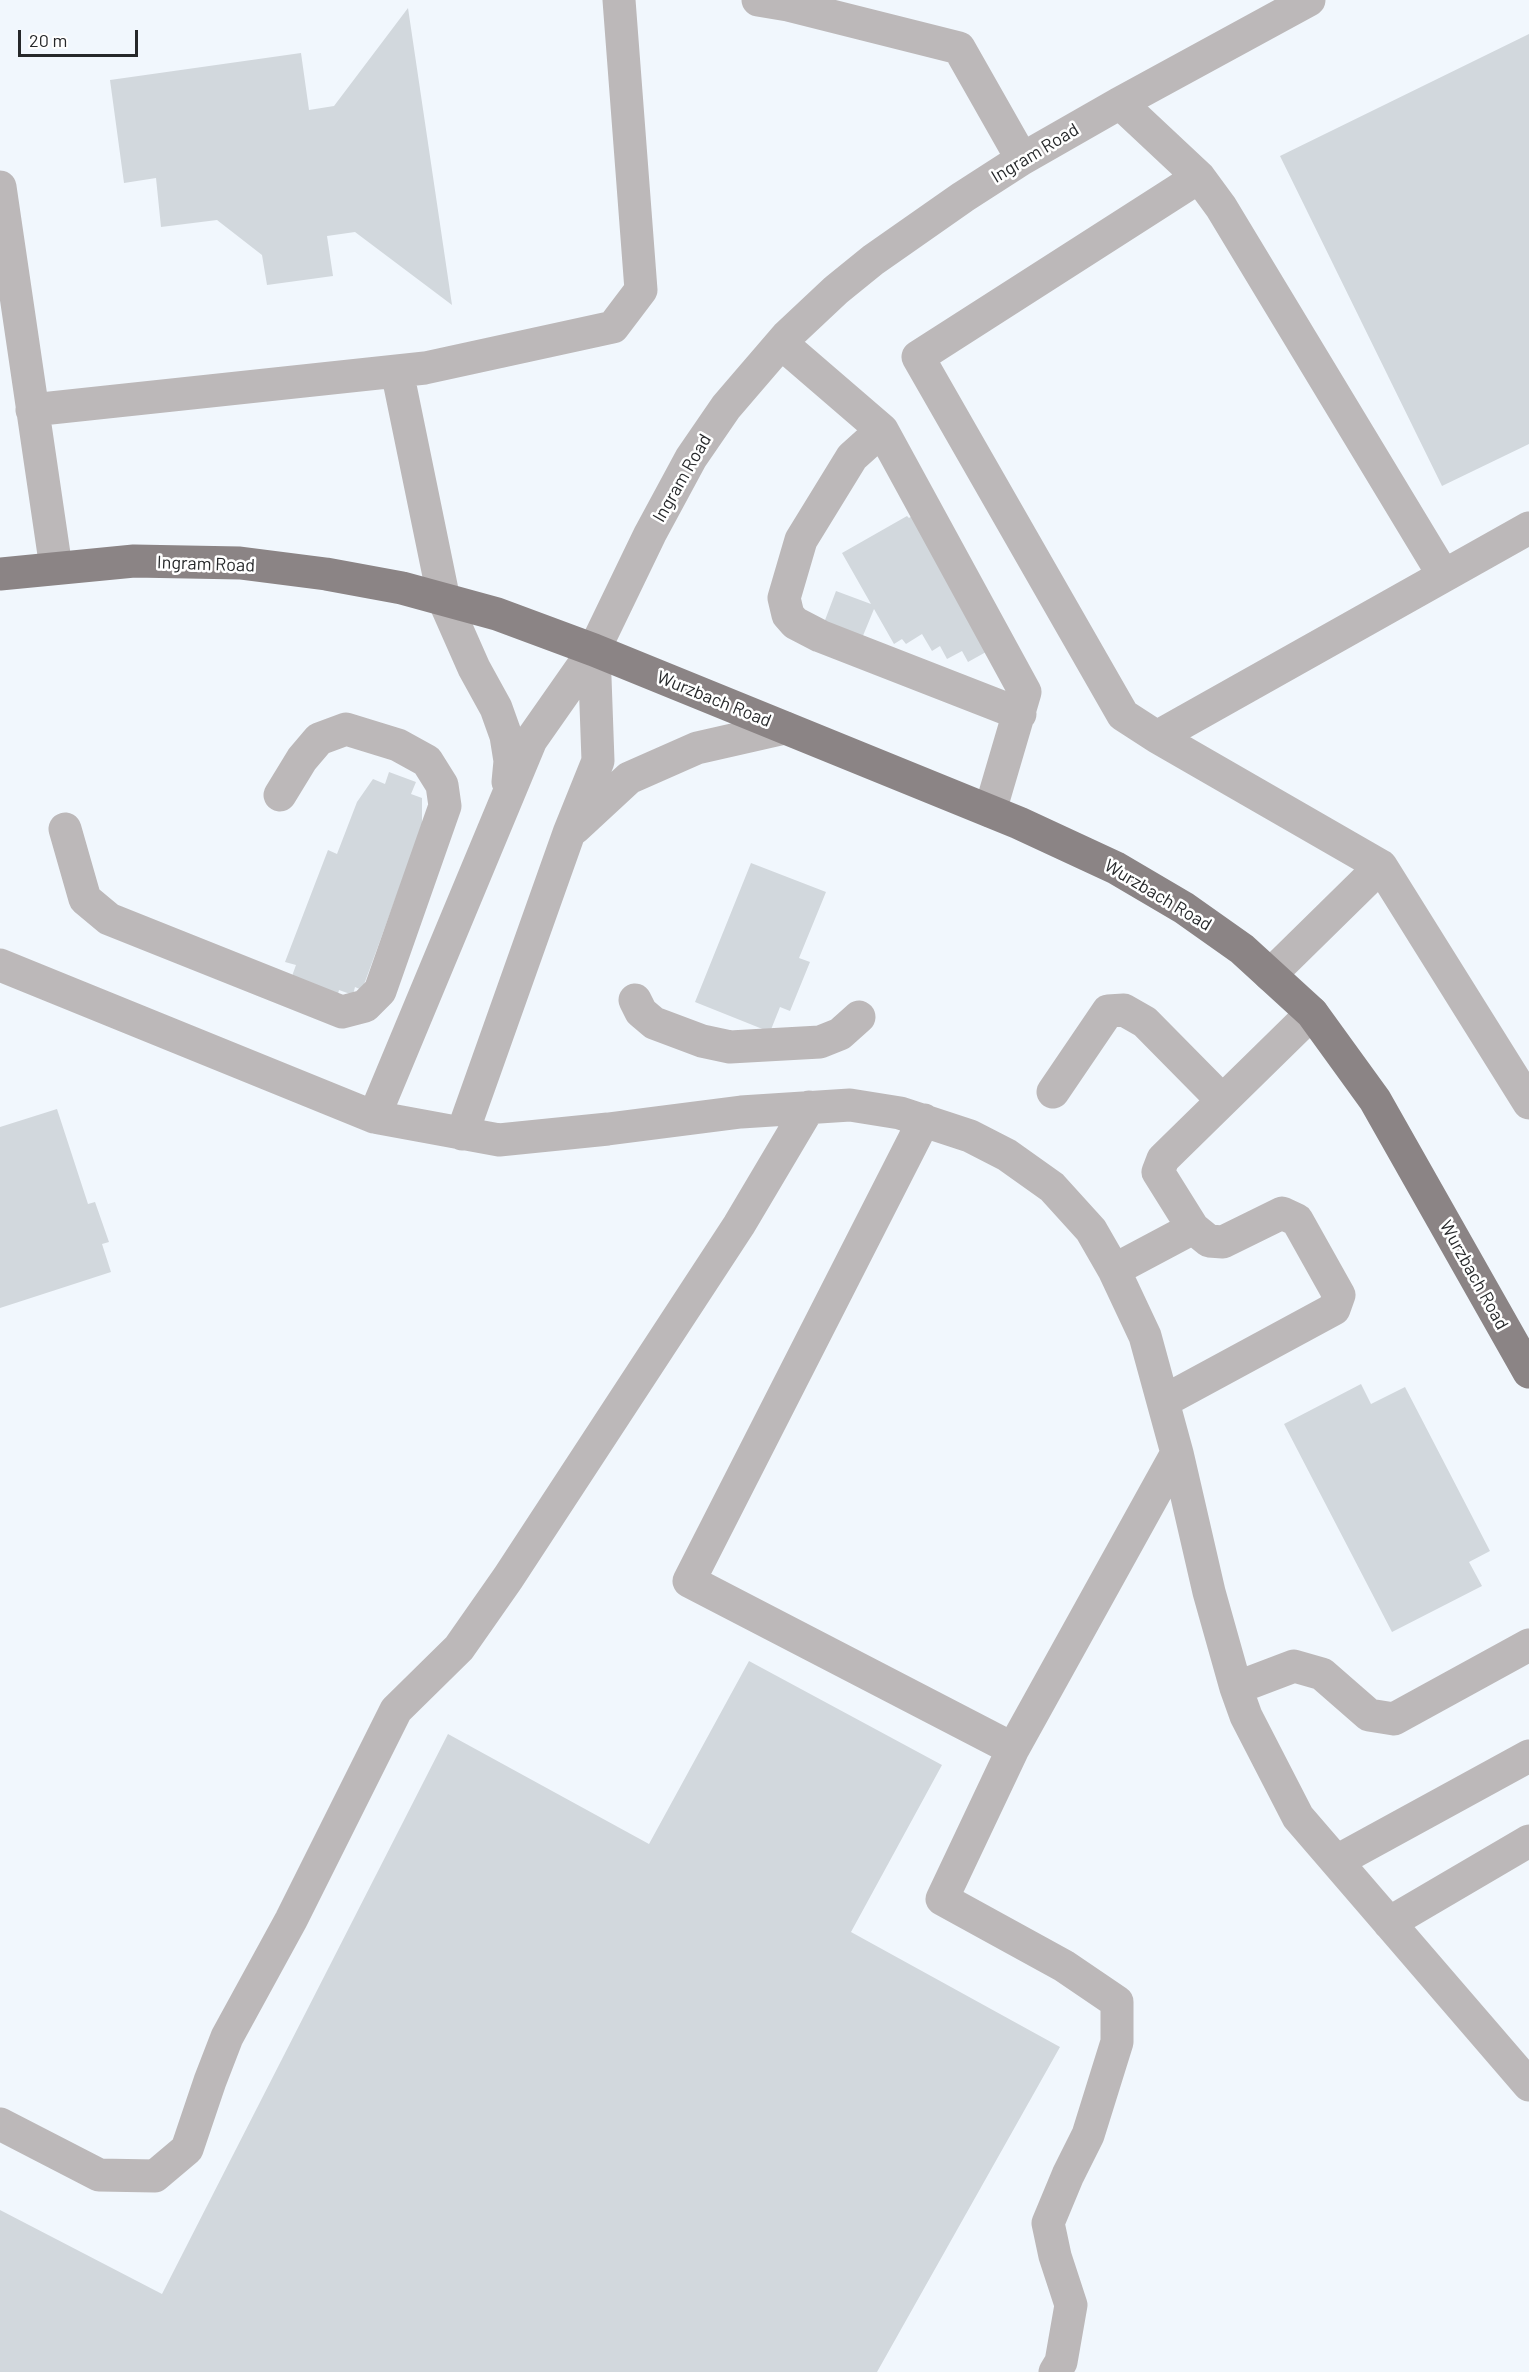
<!DOCTYPE html>
<html>
<head>
<meta charset="utf-8">
<style>
	body { margin:0 }
	#map { position:relative; width:1529px; height:2372px; overflow:hidden; background:#f1f7fd; font-family:Barlow,sans-serif }
	canvas { display:block }
	.scale { position:absolute; left:18px; top:30px; width:120px; height:27px; box-sizing:border-box; border:3px solid #26282a; border-top:0; padding-left:8px; font-size:18px; line-height:21px; white-space:nowrap; color:#26282a; -webkit-text-stroke:4px #fff; paint-order:stroke }
</style>
</head>
<body>
<div id="map">
<canvas width="1529" height="2372"></canvas>
<div class="scale">20 m</div>
</div>
<script>
const c = document.querySelector('canvas').getContext('2d');
c.lineJoin = 'round';
function paint(path, color) {
  c.fillStyle = color;
  c.fill(path, 'evenodd');
}
function shape(rows) {
  const path = new Path2D();
  for (const r of rows) {
    path.moveTo(r[0], r[1]);
    for (let i = 2; i < r.length; i += 2) path.lineTo(r[i], r[i + 1]);
  }
  return path;
}
function trace(path, color, width, dash) {
  c.strokeStyle = color;
  c.lineWidth = width;
  c.lineCap = dash ? 'butt' : 'round';
  c.setLineDash(dash || []);
  c.stroke(path);
}
function write(font, color, halo, rows, align = 'center') {
  c.font = font + ' Barlow,sans-serif';
  c.lineWidth = 5;
  c.setLineDash([]);
  c.textBaseline = 'middle';
  c.strokeStyle = halo;
  c.fillStyle = color;
  for (const [text, x, y, turn = 0] of rows) {
    c.save();
    c.translate(x, y);
    c.rotate((+turn || 0) * Math.PI / 180);
    c.textAlign = isNaN(turn) ? turn : align;
    if (halo) c.strokeText(text, 0, 0);
    c.fillText(text, 0, 0);
    c.restore();
  }
}
paint(shape([
	[408,8,452,305,355,232,327,236,333,276,267,285,262,255,217,220,161,227,156,178,124,183,110,80,301,53,309,110,334,106],
	[1529,34,1529,444,1442,486,1280,156],
	[915,514,986,652,968,662,962,651,947,659,940,646,932,651,922,634,906,644,902,639,894,644,874,609,853,660,816,644,836,591,871,604,842,553,907,516,909,518],
	[389,772,416,782,411,794,422,798,422,826,362,990,355,987,353,995,339,990,338,994,292,976,296,965,285,962,328,850,337,854,357,802,373,779,385,784],
	[751,863,826,892,799,958,810,962,790,1011,780,1007,770,1032,695,1002],
	[57,1109,88,1204,95,1202,109,1242,102,1244,111,1272,0,1308,0,1127],
	[1361,1384,1371,1404,1405,1387,1490,1551,1469,1562,1482,1586,1392,1632,1284,1424],
	[749,1661,942,1765,851,1932,1060,2047,877,2372,0,2372,0,2210,162,2294,448,1734,649,1844]
]), '#d2d8dd');
trace(shape([
	[758,0,788,5,959,48,1022,159],
	[1120,103,1199,177,1221,207,1444,576],
	[0,187,56,568],
	[781,343,882,430,852,457,801,540,784,598,788,615,795,623,820,636,1020,714],
	[397,371,444,600,474,668,496,708,506,736,510,761,508,782],
	[32,410,425,368,613,327,641,290,619,0],
	[882,430,1025,692,990,811],
	[1529,528,1157,737,1381,866,1529,1103],
	[1157,737,1123,715,918,357,1199,177],
	[575,828,629,778,697,748,785,728],
	[65,829,85,899,109,919,342,1012,365,1006,380,991,445,806,442,785,427,761,398,745,346,729,319,739,302,759,280,795],
	[0,965,374,1117,499,1140,608,1129,741,1112,850,1105,900,1113,970,1136,1007,1155,1052,1187,1091,1230,1114,1270,1145,1336,1177,1453,1209,1592,1236,1688,1246,1716,1298,1817,1529,2085],
	[1270,975,1381,866],
	[635,1000,641,1012,654,1023,702,1041,730,1047,820,1042,840,1034,859,1017],
	[1053,1092,1108,1011,1124,1010,1145,1022,1222,1100],
	[374,1117,531,740,594,650,650,534,691,458,726,407,744,386,787,336,836,290,873,260,963,197,1022,159,1120,103,1309,0],
	[924,1120,689,1581,1013,1749],
	[462,1134,569,833,598,761,594,650],
	[1193,1228,1158,1172,1163,1159,1312,1013],
	[1114,1270,1193,1228,1209,1241,1223,1242,1282,1213,1297,1220,1339,1295,1334,1309,1164,1401],
	[1236,1688,1294,1666,1322,1674,1369,1715,1394,1719,1529,1645],
	[1337,1861,1529,1756],
	[1389,1923,1529,1841],
	[0,2124,99,2175,155,2176,187,2149,210,2081,227,2037,291,1920,396,1710,459,1648,508,1578,739,1225,809,1107],
	[1055,2372,1061,2362,1071,2305,1055,2256,1048,2223,1068,2175,1088,2135,1117,2042,1117,2002,1064,1966,942,1899,1013,1749,1177,1453]
]), '#bcb8b9', 33);
trace(shape([
	[0,574,134,561,240,563,326,574,402,588,497,614,594,650,1019,823,1116,868,1184,908,1242,949,1312,1013,1375,1100,1529,1372]
]), '#8b8485', 33);
write('18px', '#26282a', '#fff', [
	["Ingram Road",1035,153,-31],
	["Ingram Road",682,478,-60],
	["Ingram Road",206,564,2],
	["Wurzbach Road",714,699,22],
	["Wurzbach Road",1158,895,31],
	["Wurzbach Road",1474,1275,61]
]);
</script>
</body>
</html>
